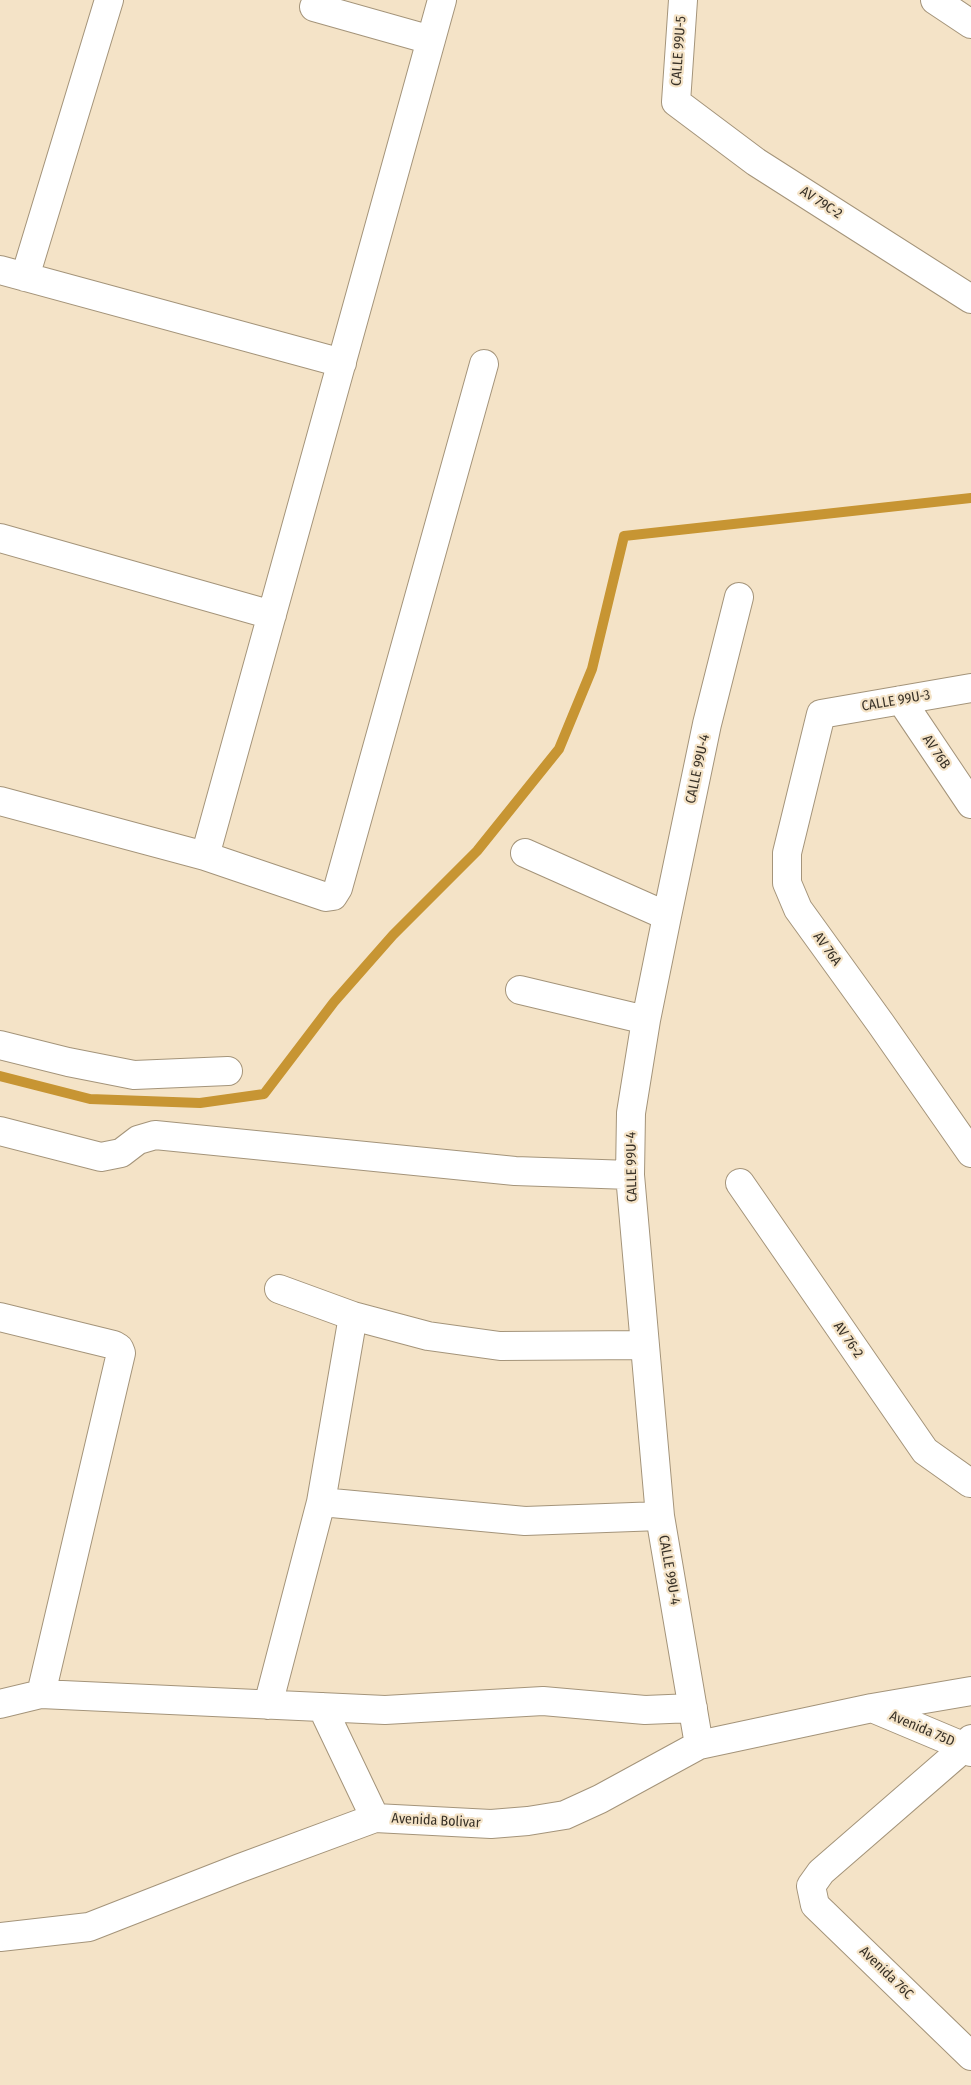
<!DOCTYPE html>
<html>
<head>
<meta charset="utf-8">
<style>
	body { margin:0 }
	canvas { display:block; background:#f4e3c7 }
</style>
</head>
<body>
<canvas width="971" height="2085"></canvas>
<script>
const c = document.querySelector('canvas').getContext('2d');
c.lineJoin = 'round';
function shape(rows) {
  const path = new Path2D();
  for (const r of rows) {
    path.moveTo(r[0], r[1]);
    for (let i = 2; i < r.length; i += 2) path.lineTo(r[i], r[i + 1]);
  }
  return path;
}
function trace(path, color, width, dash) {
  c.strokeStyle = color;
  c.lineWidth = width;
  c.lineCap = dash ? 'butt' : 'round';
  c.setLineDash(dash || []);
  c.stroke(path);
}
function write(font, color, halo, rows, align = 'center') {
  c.font = font + ' "Fira Sans Condensed",sans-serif';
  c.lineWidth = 4.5;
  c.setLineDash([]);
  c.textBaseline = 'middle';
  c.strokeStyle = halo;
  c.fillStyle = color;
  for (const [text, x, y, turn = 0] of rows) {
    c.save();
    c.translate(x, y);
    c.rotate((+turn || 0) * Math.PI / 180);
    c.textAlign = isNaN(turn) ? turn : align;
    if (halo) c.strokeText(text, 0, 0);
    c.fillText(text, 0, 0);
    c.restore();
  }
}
trace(shape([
	[0,1076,90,1099,200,1103,264,1094,334,1002,393,935,477,851,559,749,592,669,624,536,971,498]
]), '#c79533', 10);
const minor = shape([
	[683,0,676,102,756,162,971,299],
	[935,0,971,24],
	[314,7,431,40],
	[0,270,342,363],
	[25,277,109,0],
	[0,538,272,615],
	[971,688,821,714,787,853,787,883,798,909,881,1024,971,1153],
	[901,700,971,804],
	[0,801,205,856,326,897,333,896,338,888,484,364],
	[525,853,667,916],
	[205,856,442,0],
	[520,990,646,1020],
	[0,1045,68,1062,134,1075,228,1071],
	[0,1131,101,1157,121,1153,138,1140,155,1135,515,1171,630,1175],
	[740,1183,925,1451,970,1483,971,1482],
	[279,1289,353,1316,428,1336,500,1346,645,1345],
	[0,1317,114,1345,119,1348,121,1353,41,1694],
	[321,1502,525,1521,660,1516],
	[0,1704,41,1694,385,1710,543,1701,645,1710,693,1708],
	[268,1705,321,1502,353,1316],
	[322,1707,375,1818],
	[872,1708,965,1747,971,1752],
	[971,1739,965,1747,821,1872,811,1886,815,1905,971,2056],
	[699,1745,660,1516,630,1175,631,1113,646,1020,667,916,707,724,739,597],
	[0,1937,89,1927,240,1868,375,1818,491,1824,528,1821,565,1815,600,1799,699,1745,872,1708,971,1691]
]);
trace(minor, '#a4947a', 30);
trace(minor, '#fff', 28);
write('14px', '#383127', '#f4e3c7', [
	["CALLE 99U-5",679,51,-86],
	["AV 79C-2",821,203,33],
	["CALLE 99U-3",896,701,-10],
	["AV 76B",936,752,56],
	["CALLE 99U-4",698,769,-78],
	["AV 76A",827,949,54],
	["CALLE 99U-4",632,1167,-91],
	["AV 76-2",848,1340,55],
	["CALLE 99U-4",669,1570,80],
	["Avenida 75D",922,1729,23],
	["Avenida Bolivar",436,1821,3],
	["Avenida 76C",886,1973,44]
]);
</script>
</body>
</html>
